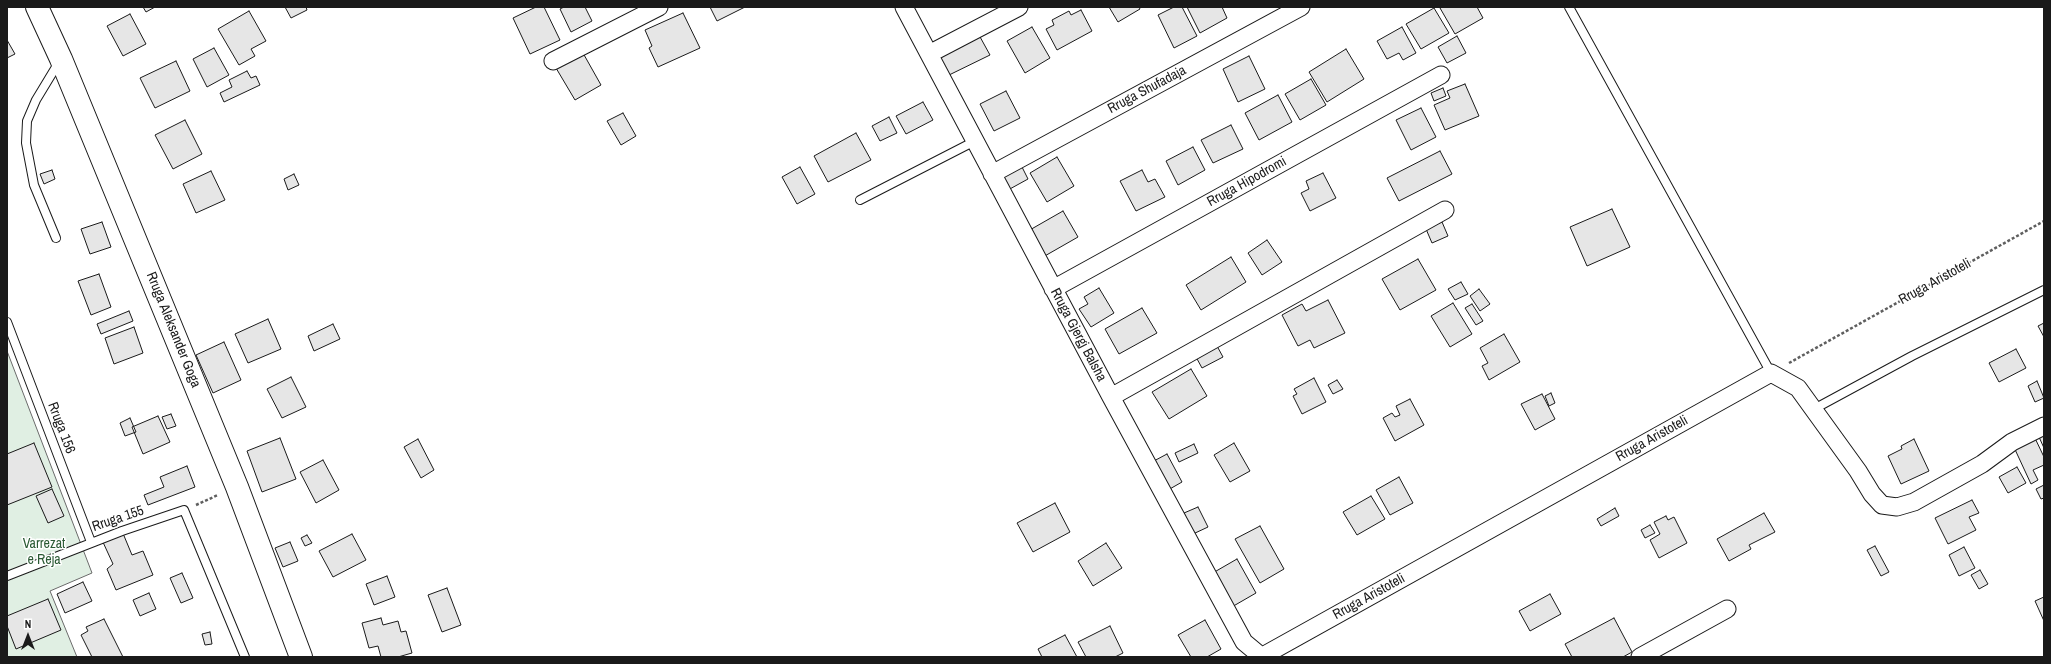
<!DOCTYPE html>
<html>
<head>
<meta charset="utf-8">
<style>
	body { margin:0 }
	#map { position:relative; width:2051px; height:664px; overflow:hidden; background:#fff; font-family:"Archivo Narrow",sans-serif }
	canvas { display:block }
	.frame { position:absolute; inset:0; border:8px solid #1a1a1a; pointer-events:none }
	.north { position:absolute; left:8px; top:616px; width:40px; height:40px; -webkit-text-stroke:3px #fff; paint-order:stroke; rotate:0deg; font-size:11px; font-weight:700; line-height:16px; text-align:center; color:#1a1a1a }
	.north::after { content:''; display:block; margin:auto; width:14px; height:18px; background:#1a1a1a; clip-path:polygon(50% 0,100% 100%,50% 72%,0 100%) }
</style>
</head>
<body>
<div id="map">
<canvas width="2051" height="664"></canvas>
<div class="frame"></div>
<div class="north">N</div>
</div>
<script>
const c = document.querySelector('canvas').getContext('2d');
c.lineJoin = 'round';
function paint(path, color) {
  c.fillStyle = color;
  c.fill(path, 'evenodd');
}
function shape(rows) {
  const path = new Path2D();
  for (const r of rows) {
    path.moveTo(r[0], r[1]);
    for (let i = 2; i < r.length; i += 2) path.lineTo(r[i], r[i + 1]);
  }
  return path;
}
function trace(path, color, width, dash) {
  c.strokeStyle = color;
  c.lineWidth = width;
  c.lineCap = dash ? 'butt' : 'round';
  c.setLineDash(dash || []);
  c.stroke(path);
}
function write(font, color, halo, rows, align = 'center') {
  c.font = font + ' "Archivo Narrow",sans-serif';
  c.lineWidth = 3;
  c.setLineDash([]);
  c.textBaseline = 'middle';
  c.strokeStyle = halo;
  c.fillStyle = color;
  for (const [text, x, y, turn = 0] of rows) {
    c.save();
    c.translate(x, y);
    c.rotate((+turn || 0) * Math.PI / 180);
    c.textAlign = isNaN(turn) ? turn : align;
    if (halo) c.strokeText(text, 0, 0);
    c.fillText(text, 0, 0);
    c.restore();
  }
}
const green = shape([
	[7,351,92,573,50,591,77,657,7,657,7,351]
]);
paint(green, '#e0efe3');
trace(green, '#6a6a6a', 1);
const building = shape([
	[143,7,155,7,146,12,143,7],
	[285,7,306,7,307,10,291,18,285,7],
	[536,7,544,7,560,40,530,54,513,18,536,7],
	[564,7,585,7,592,21,571,32,560,9,564,7],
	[710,7,745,7,717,21,710,7],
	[1109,7,1139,7,1140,9,1118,22,1109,7],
	[1174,7,1182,7,1197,36,1174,48,1158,15,1174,7],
	[1187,7,1222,7,1227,18,1200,33,1187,7],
	[1442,7,1477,7,1483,18,1455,34,1440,8,1442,7],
	[1434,8,1449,33,1421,49,1406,24,1434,8],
	[1081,10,1092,31,1057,50,1046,29,1054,25,1052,20,1069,11,1071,15,1081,10],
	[249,11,266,41,251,49,255,56,239,65,218,29,249,11],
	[683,13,700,48,658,67,649,48,652,46,645,30,683,13],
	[130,14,146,44,123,56,107,26,130,14],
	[1032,27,1050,58,1025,73,1007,41,1032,27],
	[1402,27,1416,53,1403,60,1399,53,1387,59,1377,41,1402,27],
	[979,35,990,55,947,76,937,57,979,35],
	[1457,36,1466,53,1447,63,1438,47,1457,36],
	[7,40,15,54,7,58,7,40],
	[214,48,229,75,207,87,193,59,214,48],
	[1346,49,1364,79,1327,102,1309,72,1346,49],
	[583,53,601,85,575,100,556,68,583,53],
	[1249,56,1265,89,1238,102,1223,69,1249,56],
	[176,61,190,91,155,108,140,78,176,61],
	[247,71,251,78,256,76,260,85,224,102,220,93,232,87,229,80,247,71],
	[1311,79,1326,105,1300,120,1285,94,1311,79],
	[1465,84,1479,116,1445,130,1434,105,1450,98,1447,91,1465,84],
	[1443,88,1446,96,1434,101,1431,93,1443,88],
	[1006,91,1020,118,994,131,980,104,1006,91],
	[1278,95,1292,122,1259,140,1245,113,1278,95],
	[923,102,933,120,906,134,896,116,923,102],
	[1421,108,1436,137,1411,150,1396,120,1421,108],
	[623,113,636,136,621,145,607,121,623,113],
	[889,117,897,133,880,141,872,126,889,117],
	[185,120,202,154,173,169,155,135,185,120],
	[1231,125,1243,149,1213,163,1201,140,1231,125],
	[856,133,871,160,828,182,814,156,856,133],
	[1193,147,1205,170,1178,185,1166,161,1193,147],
	[1440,151,1452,174,1399,201,1387,178,1440,151],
	[1057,157,1074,186,1047,202,1030,173,1057,157],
	[1021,165,1028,179,1008,190,1000,176,1021,165],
	[800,167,815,194,797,204,782,177,800,167],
	[52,170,55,179,44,184,40,174,52,170],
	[1142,170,1148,182,1155,179,1165,197,1136,211,1120,181,1142,170],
	[211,171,225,200,196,213,183,184,211,171],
	[1323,173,1336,198,1310,211,1301,193,1309,189,1306,181,1323,173],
	[294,174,299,185,288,190,284,179,294,174],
	[1612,209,1630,247,1587,266,1570,227,1612,209],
	[1063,211,1078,237,1043,257,1028,231,1063,211],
	[102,222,111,247,90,254,81,229,102,222],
	[1442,222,1448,236,1432,243,1426,229,1442,222],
	[1267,240,1282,262,1262,275,1248,253,1267,240],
	[1231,257,1246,282,1201,310,1186,285,1231,257],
	[1418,259,1436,290,1400,310,1382,279,1418,259],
	[99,274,111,307,91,315,78,281,99,274],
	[1461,282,1468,294,1455,300,1448,289,1461,282],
	[1099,288,1114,313,1091,327,1079,309,1088,304,1084,297,1099,288],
	[1479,289,1490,304,1480,311,1470,296,1479,289],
	[1328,300,1345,333,1314,348,1310,340,1298,346,1282,315,1302,304,1306,311,1328,300],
	[1453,303,1472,334,1450,347,1431,316,1453,303],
	[1472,304,1483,321,1476,325,1465,308,1472,304],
	[1142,308,1157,333,1119,354,1105,329,1142,308],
	[129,311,133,321,101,334,97,324,129,311],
	[268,319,281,349,248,363,235,334,268,319],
	[2044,323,2044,337,2038,326,2044,323],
	[333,324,340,339,314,351,308,336,333,324],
	[134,327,143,353,114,364,105,338,134,327],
	[1504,334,1520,362,1489,380,1482,366,1488,363,1480,348,1504,334],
	[224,342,241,380,213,393,196,355,224,342],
	[1217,346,1223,357,1202,368,1196,357,1217,346],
	[2016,349,2026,368,1999,382,1989,363,2016,349],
	[1191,369,1207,396,1169,419,1152,392,1191,369],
	[291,377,306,407,282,418,267,389,291,377],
	[1314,378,1326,402,1302,414,1293,396,1297,394,1294,389,1314,378],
	[1337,380,1343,389,1333,394,1328,385,1337,380],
	[2037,381,2044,398,2035,402,2028,386,2037,381],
	[1551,393,1555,403,1549,406,1545,396,1551,393],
	[1542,394,1555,419,1535,430,1521,404,1542,394],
	[1410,399,1424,425,1395,441,1383,418,1392,413,1395,417,1400,415,1396,406,1410,399],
	[171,414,176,426,167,429,162,417,171,414],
	[158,416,170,442,143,454,132,427,158,416],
	[130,418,136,432,125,436,120,423,130,418],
	[2033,434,2044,457,2044,465,2033,470,2038,480,2031,484,2012,443,2033,434],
	[2044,435,2044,448,2039,437,2044,435],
	[280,438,296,479,262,492,247,451,280,438],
	[418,439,434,470,421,478,404,447,418,439],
	[1914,439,1929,471,1901,484,1888,456,1902,449,1901,446,1914,439],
	[34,443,52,487,7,505,7,454,34,443],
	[1234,443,1250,471,1230,482,1214,455,1234,443],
	[1194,444,1198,453,1179,462,1175,453,1194,444],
	[1167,454,1182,482,1168,490,1152,462,1167,454],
	[323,460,339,490,316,503,300,472,323,460],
	[187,466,195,487,148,505,144,495,164,487,160,477,187,466],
	[2017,467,2026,483,2008,493,1999,477,2017,467],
	[1399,477,1413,503,1390,515,1376,490,1399,477],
	[2044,485,2044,498,2041,499,2036,489,2044,485],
	[52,489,64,516,48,523,36,496,52,489],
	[1371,496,1385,519,1357,535,1343,512,1371,496],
	[1972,500,1979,513,1969,517,1976,530,1948,544,1935,518,1972,500],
	[1055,503,1070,532,1033,552,1017,523,1055,503],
	[1198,507,1208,527,1193,534,1184,513,1198,507],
	[1615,508,1619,516,1601,526,1597,519,1615,508],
	[1764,513,1775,532,1749,545,1751,549,1729,561,1717,539,1764,513],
	[1666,516,1668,520,1674,517,1687,543,1659,558,1650,540,1660,534,1654,522,1666,516],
	[1650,525,1655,533,1645,538,1641,530,1650,525],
	[1260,526,1284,569,1260,583,1235,539,1260,526],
	[122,531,132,555,143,551,153,575,116,590,107,569,113,564,102,540,122,531],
	[352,534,366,560,333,577,319,551,352,534],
	[307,535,312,543,305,546,301,538,307,535],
	[290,542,298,561,283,567,275,548,290,542],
	[1106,543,1122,568,1093,586,1078,561,1106,543],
	[1875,546,1889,572,1881,576,1867,550,1875,546],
	[1964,547,1975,568,1959,576,1949,555,1964,547],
	[1237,559,1256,593,1230,608,1211,574,1237,559],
	[1980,570,1988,584,1979,589,1971,575,1980,570],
	[182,573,193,598,181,603,170,578,182,573],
	[387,576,395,597,374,605,366,584,387,576],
	[83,582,92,601,65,613,57,594,83,582],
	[447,588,461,625,442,632,428,595,447,588],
	[149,593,156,609,140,616,133,600,149,593],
	[1550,594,1561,614,1530,631,1519,611,1550,594],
	[2044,597,2044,621,2035,601,2044,597],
	[48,599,61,630,16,649,7,626,7,616,48,599],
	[381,618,383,625,398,621,401,632,406,631,412,653,398,657,381,657,378,646,369,648,362,623,381,618],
	[1614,618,1632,652,1623,657,1572,657,1565,644,1614,618],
	[104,619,123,657,92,657,81,635,88,631,86,627,104,619],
	[1205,620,1221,649,1207,657,1191,657,1178,635,1205,620],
	[1110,626,1123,653,1115,657,1086,657,1078,642,1110,626],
	[210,632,212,644,205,645,202,634,210,632],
	[1065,635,1077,657,1042,657,1038,649,1065,635]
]);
paint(building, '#e6e6e6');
trace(building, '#1a1a1a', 1);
const lane = shape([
	[1569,7,1771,373],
	[860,200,975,141],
	[56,238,34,185,26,143,27,121,36,100,59,62],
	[7,322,91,542],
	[1814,409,1912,356,2044,290],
	[7,576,122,531,184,510,245,657]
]);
const street = shape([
	[904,7,1111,397,1244,642,1262,657],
	[929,54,1019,7],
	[553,61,659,7],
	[992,174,1301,7],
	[1053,289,1441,75],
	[1111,397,1445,210],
	[1261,657,1771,373,1798,388,1858,471,1872,494,1882,505,1897,507,1914,502,1982,464,2012,442,2044,426],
	[1640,657,1727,609]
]);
const secondary = shape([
	[37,7,61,59,237,487,301,657]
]);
trace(lane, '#1a1a1a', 10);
trace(street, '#1a1a1a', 19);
trace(secondary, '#1a1a1a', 24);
trace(shape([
	[1789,363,2044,221],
	[196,505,218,495]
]), '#5f5f5f', 2.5, [3, 2]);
trace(lane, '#fff', 8);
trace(street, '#fff', 17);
trace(secondary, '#fff', 22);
write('14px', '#1a1a1a', '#fff', [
	["Rruga Shufadaja",1147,90,-28],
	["Rruga Hipodromi",1247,182,-29],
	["Rruga Aristoteli",1935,282,-29],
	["Rruga Aleksander Goga",173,330,68],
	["Rruga Gjergj Balsha",1078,335,62],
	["Rruga 156",61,428,69],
	["Rruga Aristoteli",1652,439,-29],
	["Rruga 155",118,519,-19],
	["Rruga Aristoteli",1369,597,-29]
]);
write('14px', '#2b5a34', '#fff', [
	["Varrezat",44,544],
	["e Reja",44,560]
]);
</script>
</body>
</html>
